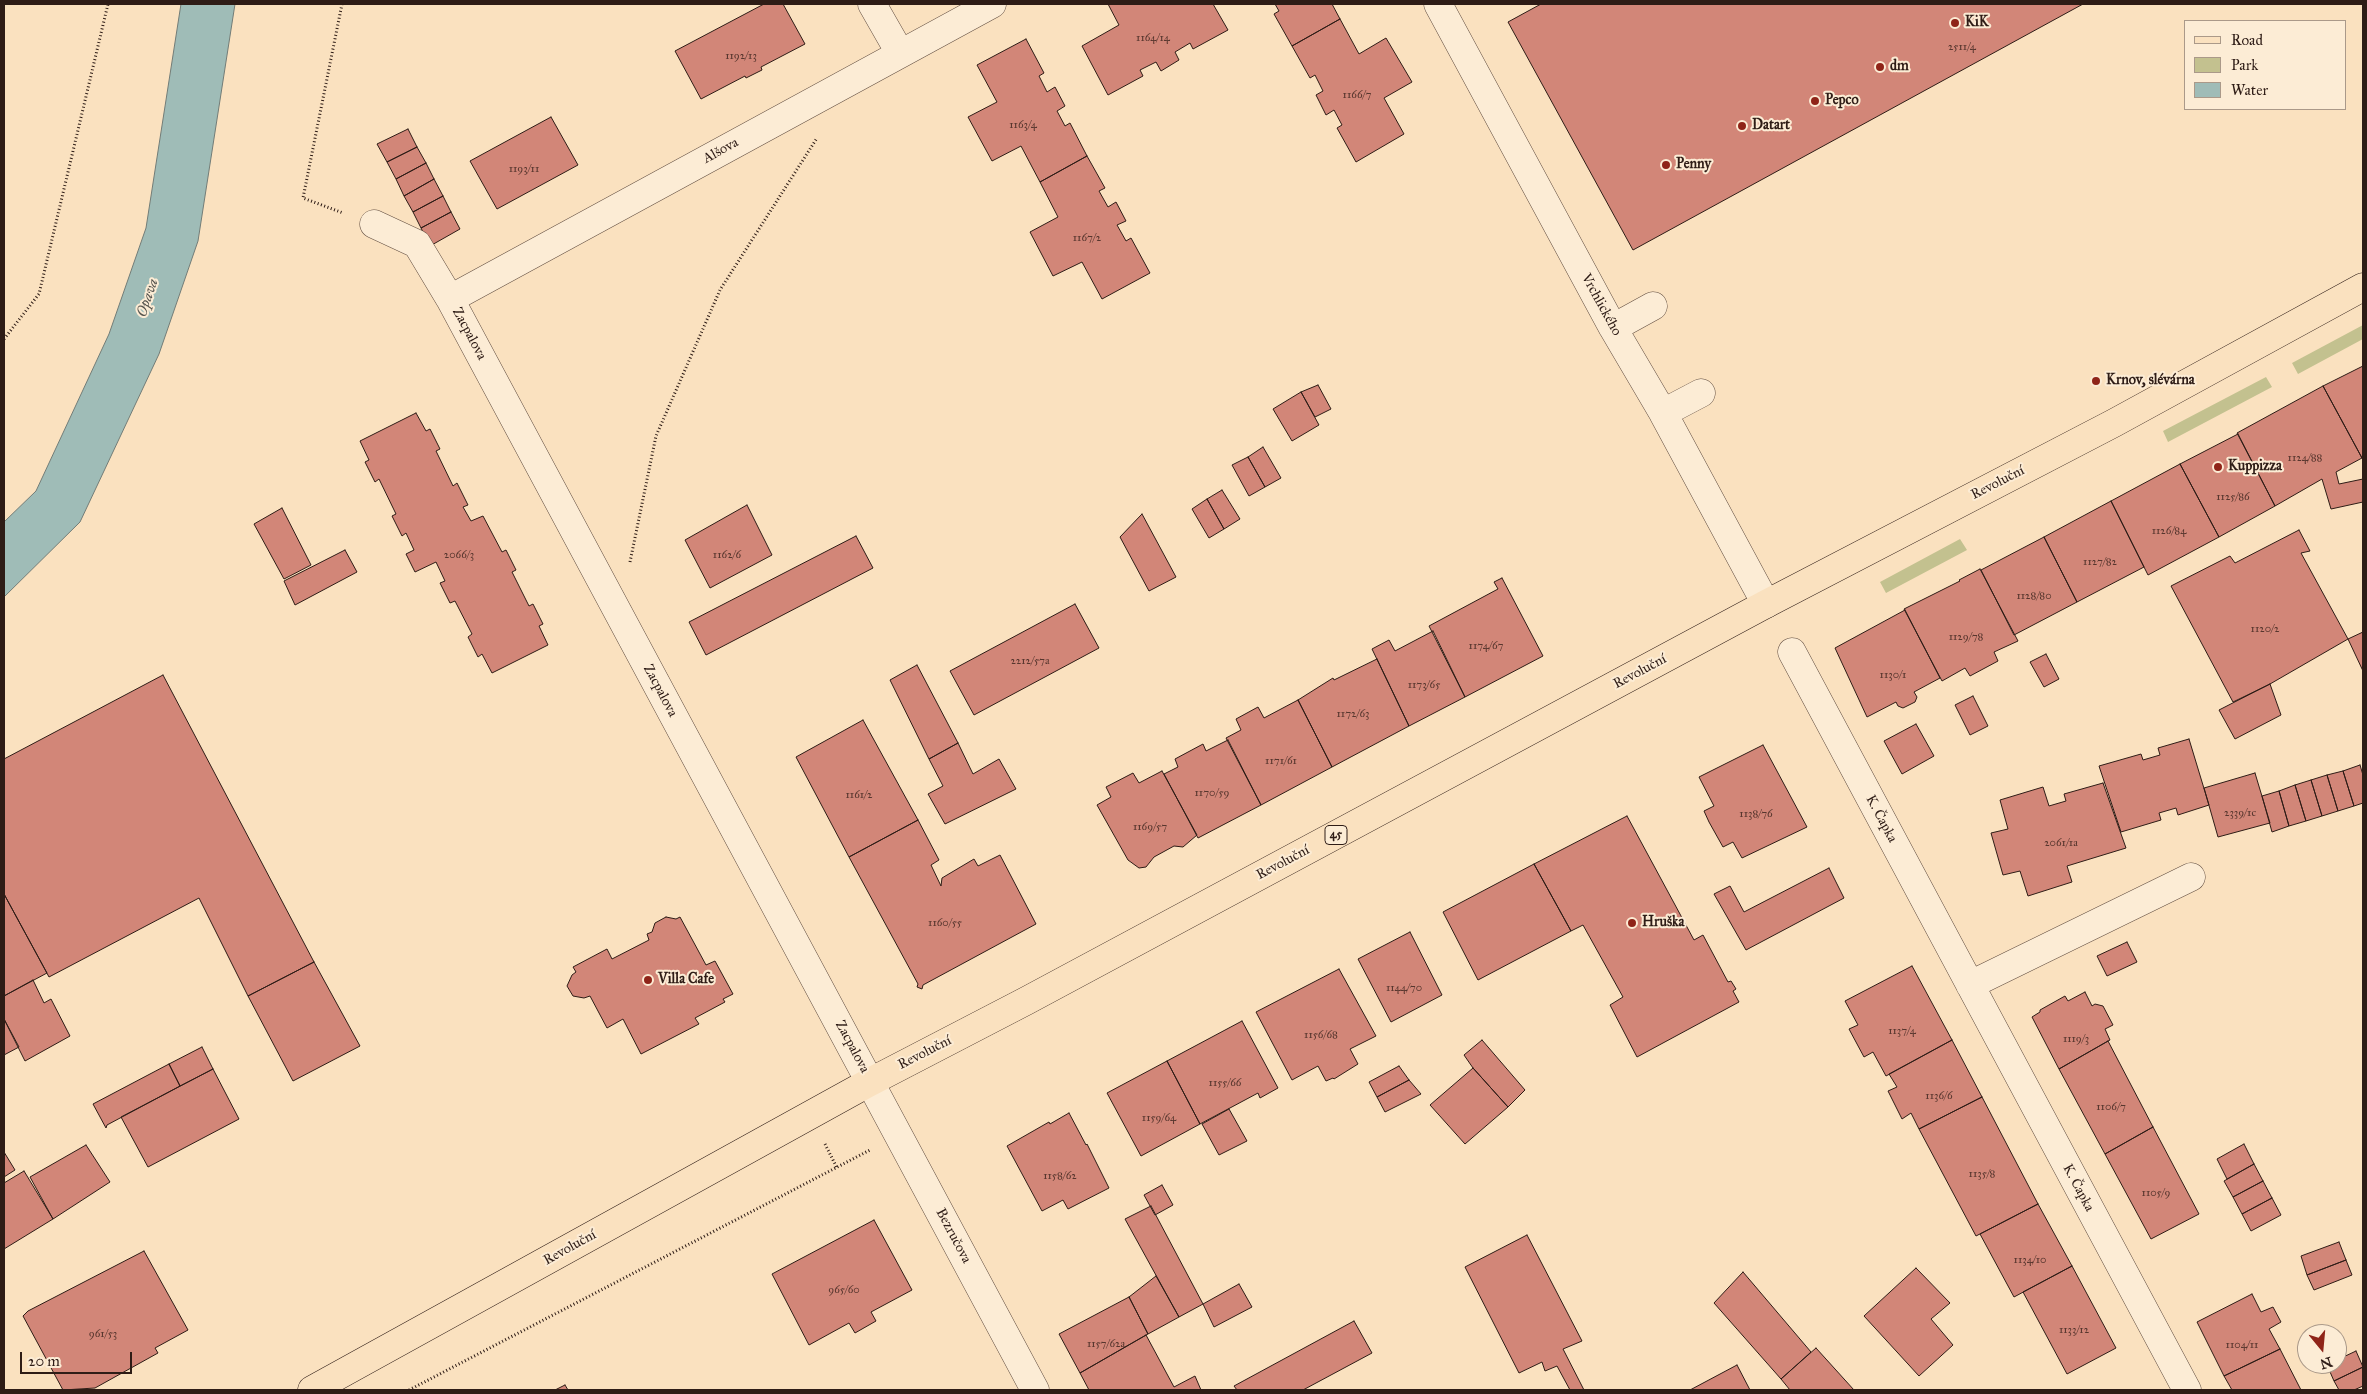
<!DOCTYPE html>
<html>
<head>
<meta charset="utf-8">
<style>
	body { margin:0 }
	#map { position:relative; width:2367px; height:1394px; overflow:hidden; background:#fae1bf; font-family:"IM FELL Great Primer",serif }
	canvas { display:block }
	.frame { position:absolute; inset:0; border:5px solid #2e1c16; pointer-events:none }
	.legend { position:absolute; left:2184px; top:20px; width:162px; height:90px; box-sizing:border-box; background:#fcecd5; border:1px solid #aa9989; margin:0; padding:6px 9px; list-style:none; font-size:15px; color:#2e1c16 }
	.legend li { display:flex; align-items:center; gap:10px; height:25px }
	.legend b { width:25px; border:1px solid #aa9989 }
	.north { position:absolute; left:2297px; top:1324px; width:50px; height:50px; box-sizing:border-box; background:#fcecd5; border:1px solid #aa9989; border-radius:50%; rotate:163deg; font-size:14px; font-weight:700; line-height:20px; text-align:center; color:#2e1c16 }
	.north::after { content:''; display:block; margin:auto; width:18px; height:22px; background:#8f2418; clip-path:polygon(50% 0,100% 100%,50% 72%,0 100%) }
	.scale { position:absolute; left:20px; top:1352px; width:112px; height:22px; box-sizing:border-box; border:2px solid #2e1c16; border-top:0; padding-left:6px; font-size:15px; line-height:18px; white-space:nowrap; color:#2e1c16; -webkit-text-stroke:4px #fcecd5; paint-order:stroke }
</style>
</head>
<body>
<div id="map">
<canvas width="2367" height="1394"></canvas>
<div class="frame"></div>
<ul class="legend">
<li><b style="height:6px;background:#fae1bf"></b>Road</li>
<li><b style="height:14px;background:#c3c18f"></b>Park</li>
<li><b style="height:14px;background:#9fbcb7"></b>Water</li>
</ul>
<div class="north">N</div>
<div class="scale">20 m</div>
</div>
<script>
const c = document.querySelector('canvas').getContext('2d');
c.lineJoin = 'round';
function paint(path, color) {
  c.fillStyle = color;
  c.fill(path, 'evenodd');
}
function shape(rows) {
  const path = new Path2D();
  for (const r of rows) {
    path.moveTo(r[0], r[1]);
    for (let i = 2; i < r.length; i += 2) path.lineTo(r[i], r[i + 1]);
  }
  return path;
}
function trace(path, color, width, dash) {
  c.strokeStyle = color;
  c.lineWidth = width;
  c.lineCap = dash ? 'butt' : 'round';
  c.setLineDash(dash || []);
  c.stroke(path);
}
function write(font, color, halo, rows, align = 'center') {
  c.font = font + ' "IM FELL Great Primer",serif';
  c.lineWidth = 4;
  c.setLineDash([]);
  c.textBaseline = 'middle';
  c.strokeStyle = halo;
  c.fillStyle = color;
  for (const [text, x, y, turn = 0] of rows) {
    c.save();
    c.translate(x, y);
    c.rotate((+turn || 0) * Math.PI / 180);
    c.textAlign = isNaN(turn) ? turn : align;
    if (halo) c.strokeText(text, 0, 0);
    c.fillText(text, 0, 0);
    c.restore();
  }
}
paint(shape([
	[2363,325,2363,339,2298,374,2292,363],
	[2266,377,2272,387,2168,442,2163,431],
	[1960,539,1967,550,1886,593,1880,582]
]), '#c3c18f');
const water = shape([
	[181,4,235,4,198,241,159,354,80,522,4,597,4,522,36,491,109,334,146,228,181,4]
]);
paint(water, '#9fbcb7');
trace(water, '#727c77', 1);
const building = shape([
	[764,4,783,4,805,44,761,67,762,70,746,78,745,76,701,99,675,51,764,4],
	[1108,4,1213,4,1228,30,1193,49,1190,43,1175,52,1179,60,1161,71,1156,62,1140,70,1143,76,1108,95,1082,46,1119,25,1108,4],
	[1275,4,1332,4,1340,19,1292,46,1274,14,1279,11,1275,4],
	[1541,4,2083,4,1633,250,1508,22,1541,4],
	[1340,19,1359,54,1386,38,1412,82,1384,98,1404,134,1356,162,1337,128,1342,125,1334,110,1326,115,1316,95,1323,91,1315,75,1310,78,1292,46,1340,19],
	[1026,39,1044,73,1039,76,1047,92,1055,87,1065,106,1057,111,1065,126,1070,123,1087,156,1040,182,1021,146,992,161,968,117,997,102,977,65,1026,39],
	[551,117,578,165,497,209,470,161,551,117],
	[408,129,417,147,387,162,377,144,408,129],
	[417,147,426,163,396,179,387,162,417,147],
	[1087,156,1105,188,1099,191,1108,207,1116,202,1126,221,1117,225,1126,241,1131,238,1150,273,1102,299,1082,262,1053,276,1030,232,1058,217,1040,182,1087,156],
	[426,163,434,179,404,196,396,179,426,163],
	[434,179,443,196,413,212,404,196,434,179],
	[443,196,451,212,421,228,413,212,443,196],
	[451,212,460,229,430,246,421,228,451,212],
	[2363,366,2363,458,2362,458,2323,386,2363,366],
	[1318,385,1331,409,1315,417,1301,392,1318,385],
	[2323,386,2362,458,2336,472,2339,484,2363,479,2363,502,2331,509,2322,479,2275,506,2237,433,2323,386],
	[1301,392,1319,425,1292,441,1273,409,1301,392],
	[416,413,426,431,430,429,440,449,436,451,453,486,457,483,468,505,463,507,471,521,483,516,502,552,506,550,516,570,512,572,529,606,533,604,543,624,539,626,548,645,492,673,482,654,478,657,468,637,472,634,455,601,450,603,440,583,445,581,436,562,415,572,406,554,414,550,406,533,402,536,392,516,396,514,379,479,375,482,365,462,369,460,360,441,416,413],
	[2238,434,2275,506,2219,537,2180,464,2238,434],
	[1263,447,1281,478,1265,487,1248,457,1263,447],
	[1248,457,1265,487,1249,496,1232,465,1248,457],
	[2180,464,2219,537,2148,575,2111,501,2180,464],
	[1222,490,1240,519,1224,529,1207,499,1222,490],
	[1207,499,1224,529,1209,538,1192,509,1207,499],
	[2111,501,2144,567,2077,602,2044,537,2111,501],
	[747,505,772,555,710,588,685,540,747,505],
	[282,508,311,565,284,579,254,524,282,508],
	[1142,514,1176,577,1149,591,1120,537,1142,514],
	[2299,530,2310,551,2301,553,2348,639,2270,684,2233,702,2171,586,2230,556,2235,563,2299,530],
	[856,536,873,568,706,655,689,622,856,536],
	[2044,537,2077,602,2014,635,1981,570,2044,537],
	[345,550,357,572,295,605,284,581,345,550],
	[1980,569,2018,641,1994,652,1998,661,1970,676,1965,668,1942,681,1904,609,1960,581,1959,580,1980,569],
	[1502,578,1543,656,1465,697,1429,626,1498,589,1494,582,1502,578],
	[1075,604,1099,648,974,715,950,671,1075,604],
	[1905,610,1940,678,1914,692,1917,697,1915,702,1903,708,1898,706,1896,702,1867,717,1835,648,1905,610],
	[1433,631,1465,697,1409,726,1372,649,1389,640,1395,651,1433,631],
	[2363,632,2363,671,2348,639,2363,632],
	[2046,654,2059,679,2044,687,2030,662,2046,654],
	[1377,659,1409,726,1332,767,1298,700,1333,678,1334,680,1377,659],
	[917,665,958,743,929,759,890,680,917,665],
	[163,675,314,962,248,996,199,898,49,977,4,894,4,759,163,675],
	[2270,684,2281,715,2235,739,2219,710,2270,684],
	[1973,696,1988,726,1970,735,1955,705,1973,696],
	[1298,700,1332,767,1261,805,1226,738,1241,730,1236,719,1258,707,1264,718,1298,700],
	[863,720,918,820,849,857,796,757,863,720],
	[1916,724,1934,756,1902,774,1884,741,1916,724],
	[2189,739,2209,805,2178,815,2176,808,2159,813,2161,820,2121,832,2099,766,2141,754,2143,760,2160,755,2158,748,2189,739],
	[1228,740,1261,805,1198,838,1164,774,1178,767,1175,759,1203,744,1206,751,1228,740],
	[958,743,973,774,999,759,1016,789,945,824,928,794,943,786,929,759,958,743],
	[1763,745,1807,827,1742,858,1733,842,1723,847,1709,822,1704,811,1714,806,1699,777,1763,745],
	[2360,765,2363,775,2363,803,2354,806,2343,771,2360,765],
	[1162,771,1197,835,1183,847,1174,846,1154,857,1146,867,1139,868,1128,860,1097,805,1111,797,1106,787,1133,773,1139,783,1162,771],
	[2343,771,2354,806,2338,811,2327,775,2343,771],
	[2255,773,2270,823,2218,837,2204,788,2255,773],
	[2327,775,2338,811,2322,816,2311,780,2327,775],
	[2311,780,2322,816,2306,821,2295,785,2311,780],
	[2103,783,2126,848,2067,866,2072,882,2028,896,2020,871,2003,875,1991,833,2008,829,2000,800,2043,787,2049,806,2066,801,2064,794,2103,783],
	[2295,785,2306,821,2289,826,2279,791,2295,785],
	[2279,791,2289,826,2272,832,2262,796,2279,791],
	[1627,816,1694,940,1703,935,1728,982,1731,981,1736,989,1733,991,1739,1002,1637,1057,1610,1005,1623,997,1583,925,1571,931,1534,864,1627,816],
	[918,820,939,860,931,865,941,886,942,878,974,859,978,866,1000,855,1036,924,923,985,922,989,917,987,918,984,849,857,918,820],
	[1534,864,1571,931,1478,980,1443,912,1534,864],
	[1829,868,1844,898,1746,950,1714,894,1730,886,1744,912,1829,868],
	[4,894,47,973,4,996,4,894],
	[666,917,676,919,680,917,706,965,715,961,733,994,723,999,725,1002,695,1018,699,1024,641,1054,623,1019,607,1028,590,996,584,998,573,996,567,986,572,975,576,972,573,967,607,949,612,959,649,940,647,934,652,932,655,923,666,917],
	[1410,932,1442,995,1391,1022,1358,959,1410,932],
	[2127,942,2137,962,2107,976,2097,956,2127,942],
	[314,962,360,1046,293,1081,248,996,314,962],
	[1912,966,1952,1040,1886,1076,1873,1052,1864,1057,1849,1029,1858,1025,1845,1001,1912,966],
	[1339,969,1376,1036,1350,1049,1358,1064,1334,1079,1333,1078,1326,1081,1318,1066,1292,1080,1256,1012,1339,969],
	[33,980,44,1003,51,999,70,1036,25,1061,4,1019,4,996,33,980],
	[2085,992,2092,1006,2095,1004,2103,1006,2113,1025,2105,1029,2110,1040,2059,1069,2032,1017,2040,1012,2040,1010,2065,996,2068,1001,2085,992],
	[4,1019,19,1047,4,1055,4,1019],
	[1242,1021,1278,1088,1260,1098,1258,1093,1200,1124,1167,1061,1242,1021],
	[1482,1040,1525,1090,1508,1107,1473,1068,1464,1055,1482,1040],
	[1952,1040,1982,1097,1919,1129,1911,1113,1902,1119,1888,1091,1897,1087,1889,1074,1952,1040],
	[2108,1041,2153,1127,2105,1154,2059,1069,2108,1041],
	[202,1047,213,1069,180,1086,169,1064,202,1047],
	[1167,1061,1200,1124,1141,1156,1107,1093,1167,1061],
	[169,1064,180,1086,107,1125,106,1128,93,1104,169,1064],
	[1399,1066,1409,1080,1377,1097,1369,1082,1399,1066],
	[1473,1068,1508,1107,1465,1144,1430,1105,1473,1068],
	[213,1069,239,1119,148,1167,121,1117,213,1069],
	[1409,1080,1421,1094,1385,1112,1377,1097,1409,1080],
	[1982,1097,2038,1204,1976,1236,1919,1129,1982,1097],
	[1229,1109,1247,1141,1219,1155,1202,1124,1229,1109],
	[1069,1113,1086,1145,1087,1144,1109,1188,1068,1209,1063,1200,1042,1211,1007,1146,1049,1122,1050,1124,1069,1113],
	[2153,1127,2199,1214,2151,1239,2105,1154,2153,1127],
	[2244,1144,2254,1164,2227,1179,2217,1159,2244,1144],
	[86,1145,110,1182,53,1219,30,1177,86,1145],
	[4,1152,15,1170,4,1177,4,1152],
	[2254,1164,2263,1181,2233,1197,2224,1181,2254,1164],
	[24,1171,53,1219,4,1249,4,1183,24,1171],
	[2263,1181,2272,1198,2242,1214,2233,1197,2263,1181],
	[1162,1185,1173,1205,1155,1215,1144,1195,1162,1185],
	[2272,1198,2281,1215,2251,1231,2242,1214,2272,1198],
	[2038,1204,2072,1266,2014,1297,1980,1234,2038,1204],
	[1151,1206,1203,1304,1179,1317,1125,1219,1151,1206],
	[874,1220,912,1290,871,1312,876,1321,855,1333,849,1323,809,1345,772,1274,874,1220],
	[1527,1235,1582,1341,1563,1349,1584,1390,1570,1390,1557,1366,1545,1371,1542,1362,1519,1373,1465,1267,1527,1235],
	[2339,1242,2346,1260,2307,1275,2301,1256,2339,1242],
	[144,1251,188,1330,155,1348,158,1353,95,1388,63,1390,23,1316,28,1311,144,1251],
	[2346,1260,2352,1275,2314,1290,2307,1275,2346,1260],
	[2072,1266,2116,1348,2067,1374,2023,1292,2072,1266],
	[1916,1268,1950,1303,1931,1319,1953,1345,1919,1376,1864,1316,1916,1268],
	[1743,1272,1811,1352,1781,1379,1714,1303,1743,1272],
	[1156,1276,1179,1317,1148,1334,1129,1297,1156,1276],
	[1239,1284,1252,1307,1214,1327,1203,1304,1239,1284],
	[2252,1294,2261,1312,2273,1307,2281,1322,2269,1329,2280,1349,2224,1376,2197,1322,2252,1294],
	[1129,1297,1148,1334,1080,1373,1059,1334,1129,1297],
	[1354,1321,1372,1353,1303,1390,1237,1390,1234,1386,1354,1321],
	[1146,1335,1174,1387,1195,1376,1201,1390,1089,1390,1080,1373,1146,1335],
	[1816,1348,1854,1390,1790,1390,1781,1379,1816,1348],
	[2280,1349,2301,1390,2232,1390,2224,1376,2280,1349],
	[2356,1351,2363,1367,2334,1381,2327,1365,2337,1364,2337,1360,2356,1351],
	[1737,1365,1750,1390,1690,1390,1737,1365],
	[2363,1367,2363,1386,2354,1390,2339,1390,2334,1381,2363,1367],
	[565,1385,568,1390,555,1390,565,1385]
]);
paint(building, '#d28678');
trace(building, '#2e1c16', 1);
const minor = shape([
	[872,4,900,53],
	[1438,4,1613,328,1663,413,1766,604],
	[374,224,417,244,450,299,1035,1390],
	[450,299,992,4],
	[1613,328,1653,306],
	[1663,413,1701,393],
	[1792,652,2187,1390],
	[1970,985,2191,877]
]);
const major = shape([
	[312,1390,870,1082,1026,1001,1766,604,2114,423,2363,287]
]);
trace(minor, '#614d40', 29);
trace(major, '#2e1c16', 29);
trace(shape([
	[342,4,303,198,343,213],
	[4,339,39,294,108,4],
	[630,562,656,436,720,290,817,138],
	[825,1144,837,1168],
	[409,1390,870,1150]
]), '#2e1c16', 3, [1, 2.5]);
trace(minor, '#fcecd5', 28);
trace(major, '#fae1bf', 28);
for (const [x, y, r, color] of [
	[1955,23,5,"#8f2418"],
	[1880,67,5,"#8f2418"],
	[1815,101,5,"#8f2418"],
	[1742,126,5,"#8f2418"],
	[1666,165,5,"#8f2418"],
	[2096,381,5,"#8f2418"],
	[2218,467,5,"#8f2418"],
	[1632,923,5,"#8f2418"],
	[648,980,5,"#8f2418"]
]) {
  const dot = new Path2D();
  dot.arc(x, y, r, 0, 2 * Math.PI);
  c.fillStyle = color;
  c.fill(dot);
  trace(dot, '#fcecd5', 2);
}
write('11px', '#57362e', null, [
	["1164/14",1153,38],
	["2511/4",1962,47],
	["1192/13",741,56],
	["1166/7",1357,95],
	["1163/4",1023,125],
	["1193/11",524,169],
	["1167/2",1087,238],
	["1124/88",2305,458],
	["1125/86",2233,497],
	["1126/84",2169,531],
	["2066/3",459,555],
	["1162/6",727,555],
	["1127/82",2100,562],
	["1128/80",2034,596],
	["1120/2",2265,629],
	["1129/78",1966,637],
	["1174/67",1486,646],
	["2212/57a",1030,661],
	["1130/1",1893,675],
	["1173/65",1424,685],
	["1172/63",1353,714],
	["1171/61",1281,761],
	["1170/59",1212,793],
	["1161/2",859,795],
	["2339/1c",2240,813],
	["1138/76",1756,814],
	["1169/57",1150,827],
	["2061/1a",2061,843],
	["1160/55",945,923],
	["1144/70",1404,988],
	["1137/4",1902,1031],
	["1156/68",1321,1035],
	["1119/3",2076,1039],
	["1155/66",1225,1083],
	["1136/6",1939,1096],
	["1106/7",2111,1107],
	["1159/64",1159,1118],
	["1135/8",1982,1174],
	["1158/62",1060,1176],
	["1105/9",2156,1193],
	["1134/10",2030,1260],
	["965/60",844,1290],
	["1133/12",2074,1330],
	["961/53",103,1334],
	["1157/62a",1106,1344],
	["1104/11",2242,1345]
]);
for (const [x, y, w] of [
	[1336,835,22]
]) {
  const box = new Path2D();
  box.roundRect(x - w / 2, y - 9.5, w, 19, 4);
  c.fillStyle = '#fcecd5';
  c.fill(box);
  trace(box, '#2e1c16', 1);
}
write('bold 12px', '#2e1c16', null, [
	["45",1336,835]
]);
write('bold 14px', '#2e1c16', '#fcecd5', [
	["KiK",1965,23],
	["dm",1890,67],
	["Pepco",1825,101],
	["Datart",1752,126],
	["Penny",1676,165],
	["Krnov, slévárna",2106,381],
	["Kuppizza",2228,467],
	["Hruška",1642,923],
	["Villa Cafe",658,980]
], 'left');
write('14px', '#2e1c16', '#fcecd5', [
	["Alšova",721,151,-29],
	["Vrchlického",1601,305,61],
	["Zacpalova",469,334,62],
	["Revoluční",1998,483,-27],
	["Revoluční",1640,672,-28],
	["Zacpalova",660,691,62],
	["K. Čapka",1881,819,62],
	["Revoluční",1283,863,-28],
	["Zacpalova",852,1047,62],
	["Revoluční",925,1053,-27],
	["K. Čapka",2078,1188,62],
	["Bezručova",953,1236,62],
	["Revoluční",570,1248,-29]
]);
write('italic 15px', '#56544e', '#fcecd5', [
	["Opava",148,298,-71]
]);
</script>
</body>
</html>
